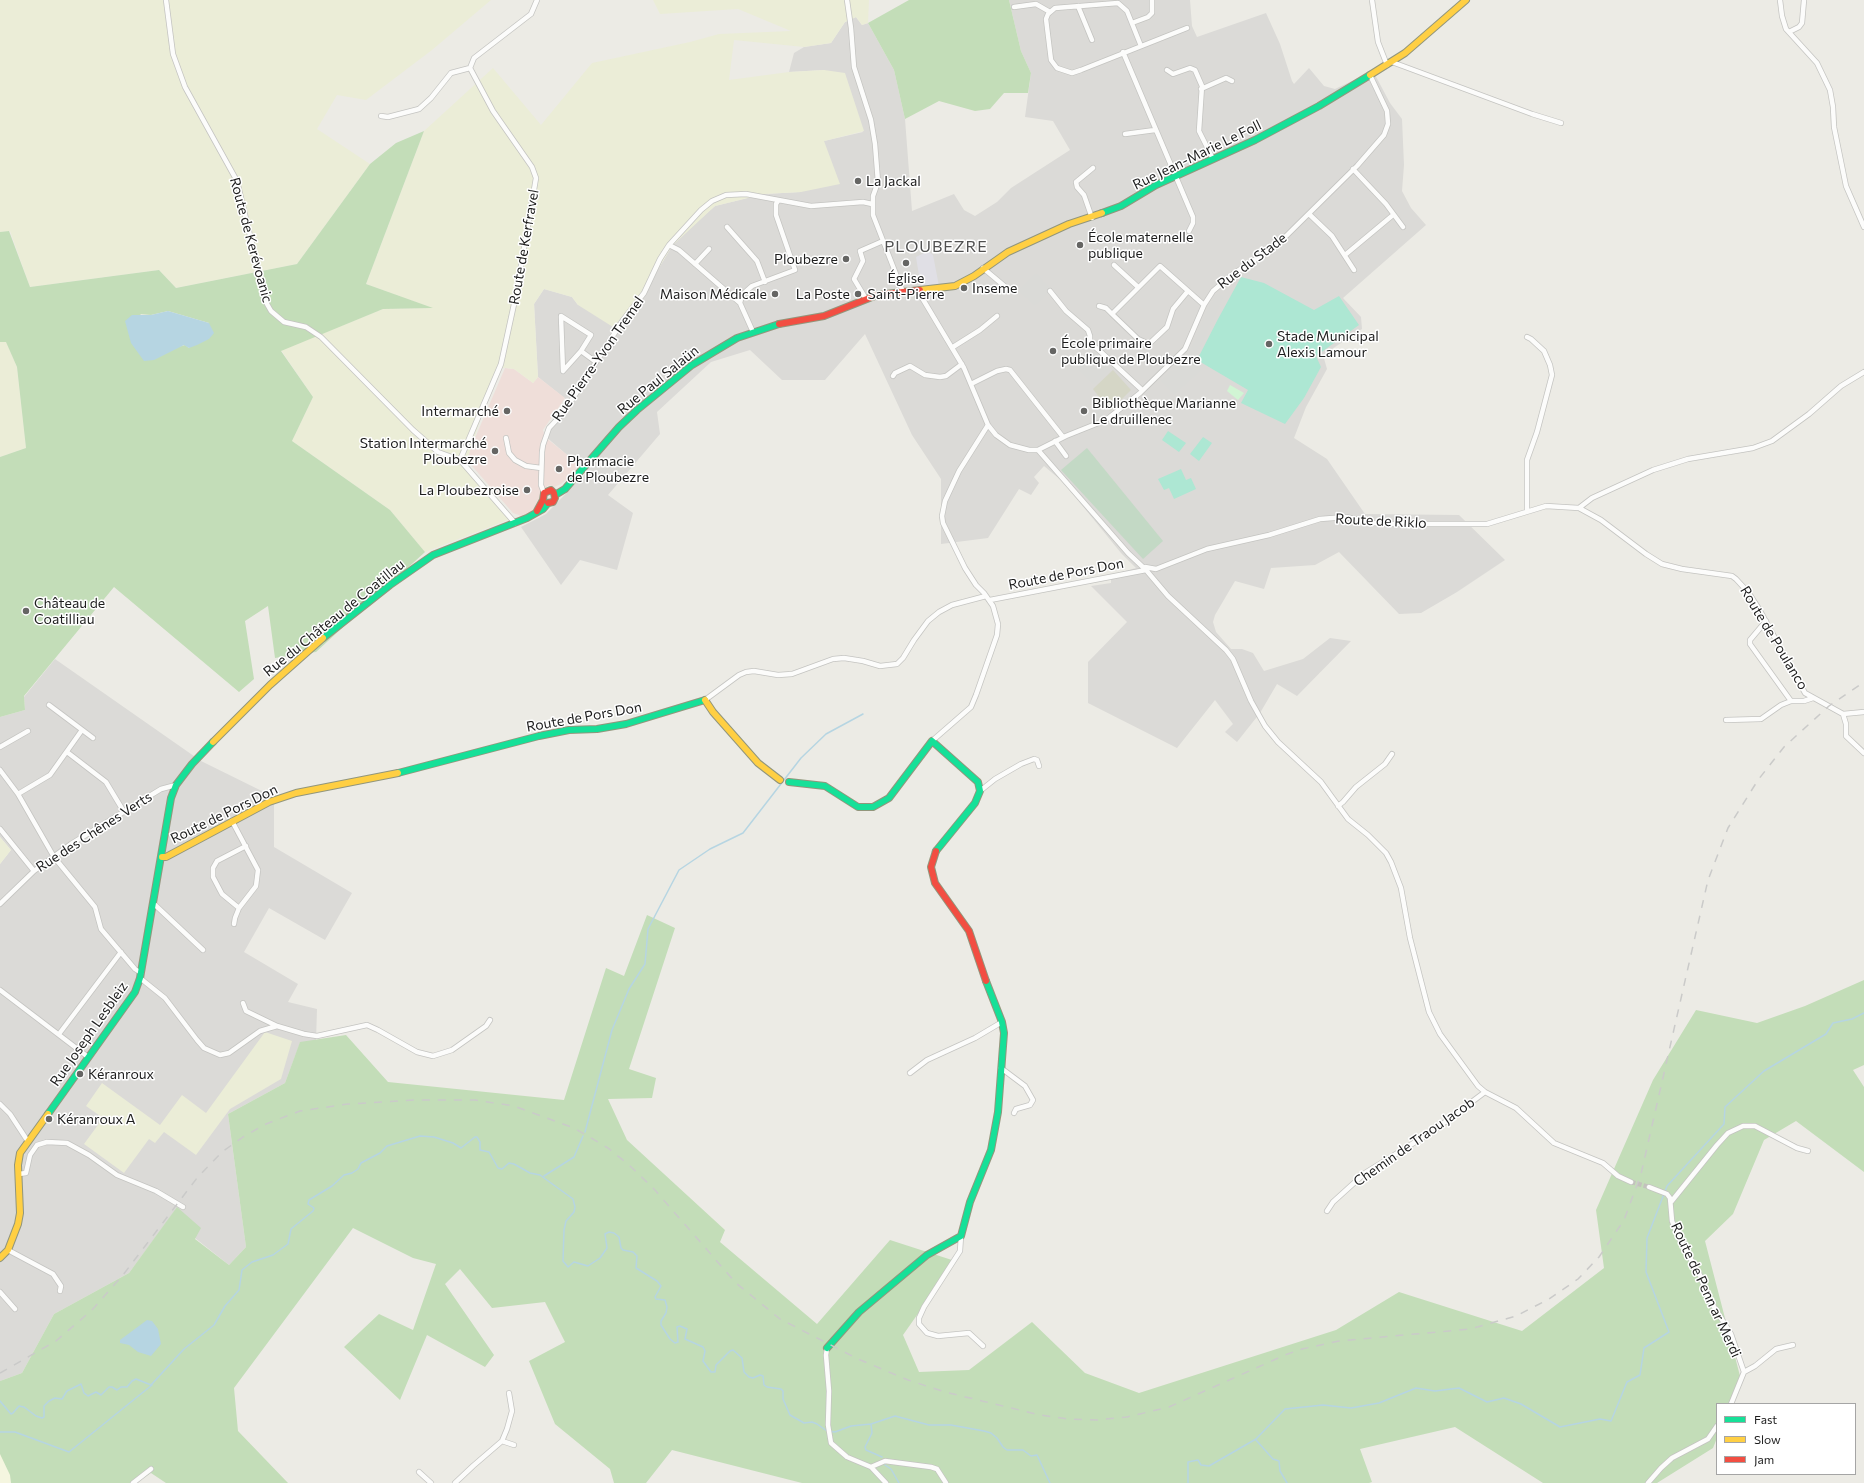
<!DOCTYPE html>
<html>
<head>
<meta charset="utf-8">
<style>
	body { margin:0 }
	#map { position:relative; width:1864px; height:1483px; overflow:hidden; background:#ecebe5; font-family:Commissioner,sans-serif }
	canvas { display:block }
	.legend { position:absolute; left:1716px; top:1403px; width:140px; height:72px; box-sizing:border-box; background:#fff; border:1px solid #a5a5a5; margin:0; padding:5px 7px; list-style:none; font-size:12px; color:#1d1d1d }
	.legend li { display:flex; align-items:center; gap:8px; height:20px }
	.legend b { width:20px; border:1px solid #a5a5a5 }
</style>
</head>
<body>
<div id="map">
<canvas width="1864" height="1483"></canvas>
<ul class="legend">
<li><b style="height:5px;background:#16e098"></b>Fast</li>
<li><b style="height:5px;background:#ffcf43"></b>Slow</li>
<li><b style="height:5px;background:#f24e42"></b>Jam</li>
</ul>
</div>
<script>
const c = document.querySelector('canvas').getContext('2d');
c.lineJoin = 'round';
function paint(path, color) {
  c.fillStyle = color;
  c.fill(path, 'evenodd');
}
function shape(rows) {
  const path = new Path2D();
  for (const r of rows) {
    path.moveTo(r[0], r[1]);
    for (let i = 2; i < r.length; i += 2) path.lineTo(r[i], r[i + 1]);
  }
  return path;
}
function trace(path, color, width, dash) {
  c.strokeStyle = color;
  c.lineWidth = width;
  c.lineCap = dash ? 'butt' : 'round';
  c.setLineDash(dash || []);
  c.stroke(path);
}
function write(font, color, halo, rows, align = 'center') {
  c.font = font + ' Commissioner,sans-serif';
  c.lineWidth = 3;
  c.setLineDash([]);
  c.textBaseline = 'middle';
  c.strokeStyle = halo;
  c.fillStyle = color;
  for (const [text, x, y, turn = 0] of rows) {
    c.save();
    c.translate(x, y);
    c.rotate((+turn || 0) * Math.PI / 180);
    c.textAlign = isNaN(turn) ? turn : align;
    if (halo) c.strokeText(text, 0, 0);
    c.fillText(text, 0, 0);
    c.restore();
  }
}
paint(shape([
	[1009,0,1190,0,1192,26,1197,37,1266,13,1280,44,1292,81,1294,84,1309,68,1324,86,1335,89,1373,71,1390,103,1402,119,1404,165,1402,191,1411,208,1426,225,1343,298,1361,317,1362,329,1323,355,1327,369,1306,407,1294,438,1327,459,1365,514,1459,515,1505,560,1457,592,1421,613,1399,614,1339,552,1315,565,1271,568,1264,589,1235,581,1215,615,1213,622,1216,632,1231,649,1242,649,1253,653,1264,671,1303,659,1330,638,1351,641,1297,696,1277,684,1260,713,1237,742,1225,732,1233,724,1215,700,1177,748,1088,703,1088,662,1127,622,1091,586,1111,583,1111,575,1136,568,1121,553,1063,482,1044,466,1034,477,1039,483,1031,495,1019,489,988,538,941,544,941,479,912,435,865,334,825,380,782,380,750,350,711,362,657,412,660,434,608,495,633,513,617,570,580,560,561,585,521,527,546,514,587,472,545,436,568,401,538,377,534,304,544,289,572,297,578,305,644,293,672,246,692,226,715,206,764,194,801,192,824,141,863,132,824,70,789,72,794,53,804,47,831,43,845,22,856,17,862,25,868,23,894,70,905,119,912,211,954,194,964,210,975,216,997,202,1011,188,1070,150,1053,121,1025,117,1031,73,1021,51],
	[55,659,201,761,274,797,274,847,352,893,325,940,269,908,244,952,298,984,288,1002,317,1009,316,1041,300,1043,285,1083,228,1114,246,1247,229,1265,195,1238,177,1208,129,1273,54,1314,22,1373,0,1381,0,864,11,850,0,837,0,717,25,710,24,697]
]), '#dbdad7');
paint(shape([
	[505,368,514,369,533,383,538,377,565,398,543,430,545,437,576,462,576,470,561,484,554,487,549,485,540,492,539,502,533,510,524,517,513,513,466,459]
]), '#efded9');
paint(shape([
	[0,1444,11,1448,12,1483,0,1483]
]), '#f5f6e0');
paint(shape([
	[1113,370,1131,390,1110,411,1093,389]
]), '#d5d6c6');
paint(shape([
	[0,0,491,0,432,50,366,100,337,95,317,129,370,164,297,264,176,288,159,270,30,287,10,231,0,232],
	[653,0,869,0,868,23,862,25,856,17,845,22,831,43,804,47,734,40,729,80,789,72,824,70,845,73,864,131,824,141,840,184,801,192,764,194,715,206,672,246,644,293,613,327,578,305,572,297,544,289,534,304,538,377,533,383,514,369,498,367,465,466,510,519,425,552,390,510,292,441,313,397,281,350,383,309,432,308,366,284,424,131,493,68,541,125,592,63,690,42,719,34,791,31,738,9,660,14],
	[6,341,17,367,26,448,0,457,0,342],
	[0,837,11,850,0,864],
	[265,1032,292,1041,281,1079,230,1109,196,1155,164,1132,155,1143,149,1139,124,1173,84,1144,103,1118,86,1106,102,1083,160,1125,182,1095,206,1113]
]), '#ebedd7');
paint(shape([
	[909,0,1009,0,1021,51,1031,73,1028,93,1004,93,990,109,975,111,939,101,905,119,894,70,868,23],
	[424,131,366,284,433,308,383,309,281,351,313,397,292,441,390,510,425,552,316,652,275,658,268,606,245,621,254,679,239,692,114,587,24,696,25,710,0,717,0,457,26,448,17,367,6,342,0,342,0,232,9,231,30,287,159,270,176,288,297,264,370,164,396,143],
	[168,311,209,323,189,348,185,345,178,347,140,314,151,315],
	[647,915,675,928,629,1069,656,1078,652,1098,608,1099,627,1140,725,1230,720,1242,817,1324,890,1240,955,1261,903,1335,919,1372,969,1370,1032,1322,1085,1373,1139,1393,1336,1330,1399,1292,1522,1331,1604,1268,1596,1210,1653,1080,1696,1010,1757,1023,1805,1006,1864,980,1864,1065,1853,1070,1864,1087,1864,1172,1796,1121,1764,1140,1733,1214,1705,1241,1740,1376,1730,1404,1717,1404,1717,1438,1713,1448,1657,1483,1543,1483,1455,1427,1360,1449,1372,1482,1369,1483,802,1483,672,1450,646,1483,614,1483,610,1469,555,1424,529,1361,565,1342,545,1302,492,1308,460,1269,445,1284,494,1355,485,1367,427,1335,400,1400,344,1347,379,1314,413,1330,436,1264,413,1258,353,1228,234,1388,238,1431,288,1483,166,1483,151,1473,136,1483,11,1483,10,1475,0,1454,0,1381,22,1373,54,1314,129,1273,177,1207,201,1228,195,1239,229,1265,246,1247,228,1114,285,1083,300,1042,346,1035,388,1082,564,1100,606,968,624,976]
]), '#c3ddb8');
paint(shape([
	[1087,448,1163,541,1143,559,1061,470]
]), '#c3d9c5');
paint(shape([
	[1230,385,1244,393,1238,400,1227,391]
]), '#d1f5d4');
paint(shape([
	[1241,277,1264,283,1314,310,1339,296,1359,325,1316,356,1321,367,1304,398,1285,424,1241,403,1248,390,1197,360,1218,319],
	[1168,431,1186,443,1179,452,1162,440],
	[1203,437,1212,443,1199,461,1190,454],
	[1181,469,1186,480,1191,478,1196,489,1174,499,1169,488,1164,490,1158,479]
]), '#ade7d3');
paint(shape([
	[1036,273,1051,290,1035,305,1019,291],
	[1218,293,1223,298,1194,359,1188,357,1207,310],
	[1095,352,1111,369,1094,385,1077,367,1087,354],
	[1184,360,1190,360,1201,370,1174,394,1161,381],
	[1097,399,1107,408,1100,417,1094,412,1095,408,1093,404]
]), '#dadad7');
paint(shape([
	[928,251,933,255,939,286,921,288,916,257]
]), '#e0dfe5');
paint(shape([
	[168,311,209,323,214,333,209,339,197,345,189,348,184,345,154,360,144,361,131,343,125,321,132,315,151,315],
	[147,1320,152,1321,158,1329,161,1344,151,1356,138,1352,129,1345,120,1343,120,1340]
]), '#b6d5e2');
trace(shape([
	[585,1132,612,1030,629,989,645,964,648,929,679,870,710,849,743,833,801,758,826,734,863,714],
	[544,1176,574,1157,583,1136],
	[0,1401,11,1414,13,1413,19,1406,24,1407,36,1416,42,1418,44,1417,44,1406,49,1401,55,1398,62,1399,67,1391,81,1384,84,1393,88,1396,96,1392,101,1395,109,1387,112,1387,117,1390,121,1387,127,1387,132,1381,136,1379,151,1385,184,1349,214,1325,225,1306,239,1290,242,1270,252,1262,273,1255,288,1244,291,1229,313,1211,314,1208,308,1204,309,1200,332,1186,344,1175,352,1173,358,1169,361,1163,380,1153,387,1146,420,1136,434,1137,453,1143,461,1148,475,1137,477,1137,480,1142,480,1150,489,1152,498,1168,502,1169,509,1163,514,1164,530,1173,540,1175,573,1199,575,1207,574,1212,566,1221,564,1230,563,1261,568,1267,574,1262,588,1266,600,1258,607,1248,605,1234,609,1232,614,1233,619,1237,621,1248,623,1250,633,1252,637,1256,636,1268,657,1281,661,1286,655,1297,656,1299,665,1300,667,1307,666,1313,661,1321,661,1325,670,1339,675,1343,678,1342,677,1327,680,1326,687,1329,685,1339,703,1347,705,1351,703,1361,711,1372,715,1372,716,1365,730,1351,733,1350,742,1358,744,1372,749,1377,753,1378,760,1375,763,1376,764,1385,767,1387,781,1389,783,1391,783,1399,790,1415,804,1423,812,1422,817,1424,827,1431,835,1432,851,1426,871,1424,895,1416,929,1425,951,1425,984,1431,991,1433,997,1438,1003,1447,1007,1450,1023,1450,1031,1456,1037,1455,1050,1483],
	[871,1424,872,1433,865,1447,866,1450,882,1457],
	[0,1432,15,1432,69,1452,152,1385],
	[1256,1440,1273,1459,1279,1461,1280,1471,1287,1483],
	[885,1465,891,1469,899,1483],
	[1188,1483,1188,1462,1198,1460,1201,1465,1209,1466,1256,1439,1285,1409,1323,1405,1351,1408,1379,1403,1416,1388,1435,1391,1459,1388,1487,1402,1504,1398,1521,1404,1560,1427,1600,1419,1611,1421,1627,1382,1640,1375,1644,1348,1669,1332,1646,1272,1647,1238,1667,1186,1724,1124,1725,1107,1764,1071,1826,1034,1833,1023,1852,1019,1864,1013]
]), '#b6d5e2', 1.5);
trace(shape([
	[1631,1182,1649,1187]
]), '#c3c2bd', 4.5, [4.5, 2]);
const street = shape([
	[166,0,173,54,185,87,237,181,263,290,267,304,271,311,284,322,306,327,321,337,413,430,438,452,460,460,515,523],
	[847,0,851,28,854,67,871,120,875,144,878,182,873,196,873,215,903,292],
	[1372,0,1378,42,1387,65],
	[1780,0,1782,16,1786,29,1817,63,1830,90,1833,107,1834,127,1846,186,1864,227],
	[1078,6,1092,40],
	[1014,7,1036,4,1050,12],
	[1132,23,1148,17,1152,13,1152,0],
	[1789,32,1799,27,1802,23,1804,0],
	[1141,46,1127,11,1118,3,1055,8,1048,14,1046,19,1051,60,1057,68,1072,73,1081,70,1187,28],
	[1123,52,1193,217,1193,223,1189,231],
	[1392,62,1532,114,1561,123],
	[1167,70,1173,74,1190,68,1195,70,1202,86,1199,131,1213,159],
	[1201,89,1226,78,1232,81],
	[381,116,388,117,419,109,431,98,451,73,470,68],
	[1125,134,1155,130],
	[1353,169,1386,204,1403,227],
	[1309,214,1332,236,1354,270],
	[1092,218,1084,195,1077,187,1076,182,1093,168],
	[727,227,757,261,765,282],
	[669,245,679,250,740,303,753,332],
	[1345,255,1393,215],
	[695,264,709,249],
	[1114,265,1138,287],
	[983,268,1008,289],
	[918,291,964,368,988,425,996,435,1010,445,1029,450,1038,450,1066,436,1106,420,1140,393,1185,349,1204,305,1213,291,1233,274,1276,246,1357,166,1384,135,1388,124,1387,111,1370,75],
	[1050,291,1066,311,1088,330,1090,336,1090,343,1101,352,1142,390],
	[866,299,854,279,863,261,860,251,883,241],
	[740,303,742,295,752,286,795,270,776,215,776,204,778,201],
	[1099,306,1106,308,1112,314,1160,266,1204,305],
	[1112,314,1138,339,1149,344,1167,327,1173,309,1188,291],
	[1527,337,1531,339,1544,351,1550,365,1552,375,1537,432,1527,460,1527,511],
	[953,347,980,330,997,316],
	[581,351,563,371,561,316,591,335,581,351,596,362],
	[893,376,895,373,910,366,925,375,940,377,946,376,962,364],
	[971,384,997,371,1006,369,1010,370,1063,437],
	[506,438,509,453,515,460,526,466,541,468],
	[1055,441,1066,456],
	[1038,450,1128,553,1146,570,1168,596,1226,650,1233,659,1251,701,1265,726,1278,742,1321,782,1348,819,1368,835,1386,853,1391,862,1401,888,1410,938,1429,1012,1440,1034,1478,1086,1485,1092,1516,1108,1554,1143,1603,1163,1618,1176,1631,1182],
	[460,460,501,364,516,295,536,178,532,167,493,111,470,68,474,58,531,14,537,0],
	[544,493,541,485,542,452,543,445,549,428,564,412,623,320,644,293,660,259,669,245,701,210,712,201,726,195,746,194,811,206,863,202,872,204],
	[1579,508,1592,498,1653,470,1688,459,1753,448,1772,441,1809,414,1841,386,1864,372],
	[1145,567,1156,569,1207,549,1269,535,1320,519,1346,517,1372,523,1391,524,1487,524,1546,506,1579,508,1601,520,1646,554,1662,564,1682,569,1732,576,1736,579,1748,592,1759,609,1805,693,1843,714,1864,712],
	[990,600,1146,570],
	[1766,621,1750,640,1750,644,1791,701],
	[705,700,739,675,746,672,754,671,778,675,792,674,833,659,844,658,863,661,880,666,897,664,903,658,914,640,928,621,939,612,952,605,986,596],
	[49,705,93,738],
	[1843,714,1846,724,1846,736,1864,753],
	[1726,720,1761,719,1781,705,1791,701,1804,701,1813,698],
	[932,741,971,707,976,695,997,635,998,624,993,606,984,593,976,585,965,568,943,523,942,516,945,501,959,471,988,425],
	[0,747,28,731],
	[67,752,106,782,124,812],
	[0,770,18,794,54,857,95,907,101,929,135,969,141,973],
	[980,791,995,779,1021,764,1034,759,1037,760,1039,766],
	[18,794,50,775,82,730],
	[1338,806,1343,802,1356,787,1385,764,1392,754],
	[232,821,258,870,256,886,239,908,235,918,234,924],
	[0,829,34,871],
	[153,903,203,950],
	[0,904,34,871,71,844,161,789,176,785],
	[239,908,222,894,213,877,213,868,217,861,246,846],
	[140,978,165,998,197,1040,204,1048,220,1055,229,1053,260,1031,277,1026,304,1034,317,1036,367,1025,378,1030,417,1052,433,1056,452,1050,486,1026,490,1020],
	[0,990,88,1057],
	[243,1003,246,1011,277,1026],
	[59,1034,121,952],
	[1001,1068,1025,1086,1033,1100,1030,1105,1016,1109,1014,1113],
	[910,1073,927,1060,975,1038,1002,1022],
	[0,1104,10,1114,27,1140],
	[19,1174,26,1173,30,1155,37,1145,47,1142,67,1143,89,1155,117,1175,156,1191,183,1207],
	[1649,1187,1667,1194,1670,1198,1672,1221,1680,1240,1701,1277,1706,1294,1731,1334,1744,1372,1731,1404],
	[1671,1202,1717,1145,1728,1133,1743,1126,1755,1126,1797,1148,1808,1151],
	[1327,1211,1333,1202,1365,1173,1433,1131,1485,1092],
	[961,1236,960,1251,924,1307,919,1318,919,1324,927,1333,938,1336,969,1333,983,1346],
	[8,1250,53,1274,61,1286,60,1291],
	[0,1292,15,1309],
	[827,1348,826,1355,829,1391,828,1425,831,1443,847,1457,871,1467,886,1483],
	[1744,1372,1755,1366,1776,1349,1793,1345],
	[502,1441,507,1429,512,1411,509,1393],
	[871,1467,885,1461,931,1467,937,1469,946,1483],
	[419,1472,431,1483],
	[133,1483,151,1469],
	[455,1483,473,1466,502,1441,514,1445],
	[1648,1483,1661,1468,1672,1458,1708,1439,1717,1426]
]);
const fast = shape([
	[1102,213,1121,206,1156,185,1255,140,1319,106,1370,75],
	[555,495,565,489,619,427,637,410,692,365,737,338,779,324],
	[323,638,390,585,433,555,527,518,543,509,548,503],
	[398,773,539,736,569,730,597,729,626,724,705,700],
	[789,782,825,786,858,807,873,807,889,798,932,741,978,782,980,791,975,803,936,851],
	[48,1114,135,992,140,978,171,798,176,785,192,764,213,742],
	[827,1348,859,1312,927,1255,961,1236,970,1202,991,1150,998,1112,1004,1033,1002,1022,986,981]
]);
const slow = shape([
	[1370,75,1405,53,1466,0],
	[920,290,955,286,974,276,1008,252,1069,224,1102,213],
	[705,700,713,712,758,763,780,780],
	[213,742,270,685,323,638],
	[162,857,166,857,269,802,296,793,398,773],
	[0,1258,8,1250,18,1224,20,1213,18,1165,20,1153,48,1114]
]);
const jam = shape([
	[779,324,824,316,877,295,920,290],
	[537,511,543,500,544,493,551,490,554,493,555,498,553,502,548,503],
	[936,851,931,867,935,883,969,931,986,981]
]);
trace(street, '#c4c4c1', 6);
trace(fast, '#92967c', 8);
trace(slow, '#92967c', 8);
trace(jam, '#92967c', 8);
trace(street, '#fcfcfb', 4.5);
trace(fast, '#16e098', 6);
trace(slow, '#ffcf43', 6);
trace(jam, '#f24e42', 6);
trace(shape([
	[0,1373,56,1341,92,1310,123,1275,197,1178,222,1152,243,1137,266,1124,300,1111,348,1104,414,1100,475,1100,514,1106,574,1128,608,1148,629,1165,654,1189,736,1283,780,1319,858,1359,908,1380,945,1392,1040,1415,1068,1419,1097,1420,1127,1417,1169,1407,1285,1355,1302,1349,1339,1341,1470,1329,1516,1316,1549,1299,1578,1279,1599,1257,1624,1220,1641,1174,1708,880,1728,828,1758,780,1784,747,1829,706,1864,682]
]), '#cacac9', 1.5, [8, 8]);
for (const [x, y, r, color] of [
	[858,181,4,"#656563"],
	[1080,245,4,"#656563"],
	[846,259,4,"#656563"],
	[906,263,4,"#656563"],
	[964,288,4,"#656563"],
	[775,294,4,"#656563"],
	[858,294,4,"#656563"],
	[1269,344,4,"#656563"],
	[1053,351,4,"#656563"],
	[507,411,4,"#656563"],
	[1084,411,4,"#656563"],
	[495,451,4,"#656563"],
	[559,469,4,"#656563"],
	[527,490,4,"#656563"],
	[26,611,4,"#656563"],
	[80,1074,4,"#656563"],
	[49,1119,4,"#656563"]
]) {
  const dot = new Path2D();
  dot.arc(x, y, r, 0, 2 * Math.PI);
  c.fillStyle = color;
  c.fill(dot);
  trace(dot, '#fff', 1.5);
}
write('14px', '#1d1d1d', '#fff', [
	["Rue Jean-Marie Le Foll",1197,155,-26],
	["Route de Kerévoanic",251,240,75],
	["Route de Kerfravel",524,247,-80],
	["Rue du Stade",1252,261,-37],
	["Rue Pierre-Yvon Tremel",598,359,-55],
	["Rue Paul Salaün",658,380,-39],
	["Route de Riklo",1381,521,3],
	["Route de Pors Don",1066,574,-11],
	["Rue du Château de Coatillau",334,618,-39],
	["Route de Poulanco",1774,638,59],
	["Route de Pors Don",584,717,-10],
	["Route de Pors Don",224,814,-26],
	["Rue des Chênes Verts",94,832,-33],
	["Rue Joseph Lesbleiz",89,1034,-55],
	["Chemin de Traou Jacob",1414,1142,-35],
	["Route de Penn ar Merdi",1706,1290,65]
]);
write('14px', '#1d1d1d', '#fff', [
	["La Jackal",866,181],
	["École maternelle",1088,237],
	["publique",1088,253],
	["Ploubezre",838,259,"right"],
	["Église",906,278,"center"],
	["Saint-Pierre",906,294,"center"],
	["Inseme",972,288],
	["Maison Médicale",767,294,"right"],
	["La Poste",850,294,"right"],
	["Stade Municipal",1277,336],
	["Alexis Lamour",1277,352],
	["École primaire",1061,343],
	["publique de Ploubezre",1061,359],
	["Bibliothèque Marianne",1092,403],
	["Le druillenec",1092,419],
	["Intermarché",499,411,"right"],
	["Station Intermarché",487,443,"right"],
	["Ploubezre",487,459,"right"],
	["Pharmacie",567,461],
	["de Ploubezre",567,477],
	["La Ploubezroise",519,490,"right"],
	["Château de",34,603],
	["Coatilliau",34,619],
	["Kéranroux",88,1074],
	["Kéranroux A",57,1119]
], 'left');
c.letterSpacing = '1px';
write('16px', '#505050', '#fff', [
	["PLOUBEZRE",936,247]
]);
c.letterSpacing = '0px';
</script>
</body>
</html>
